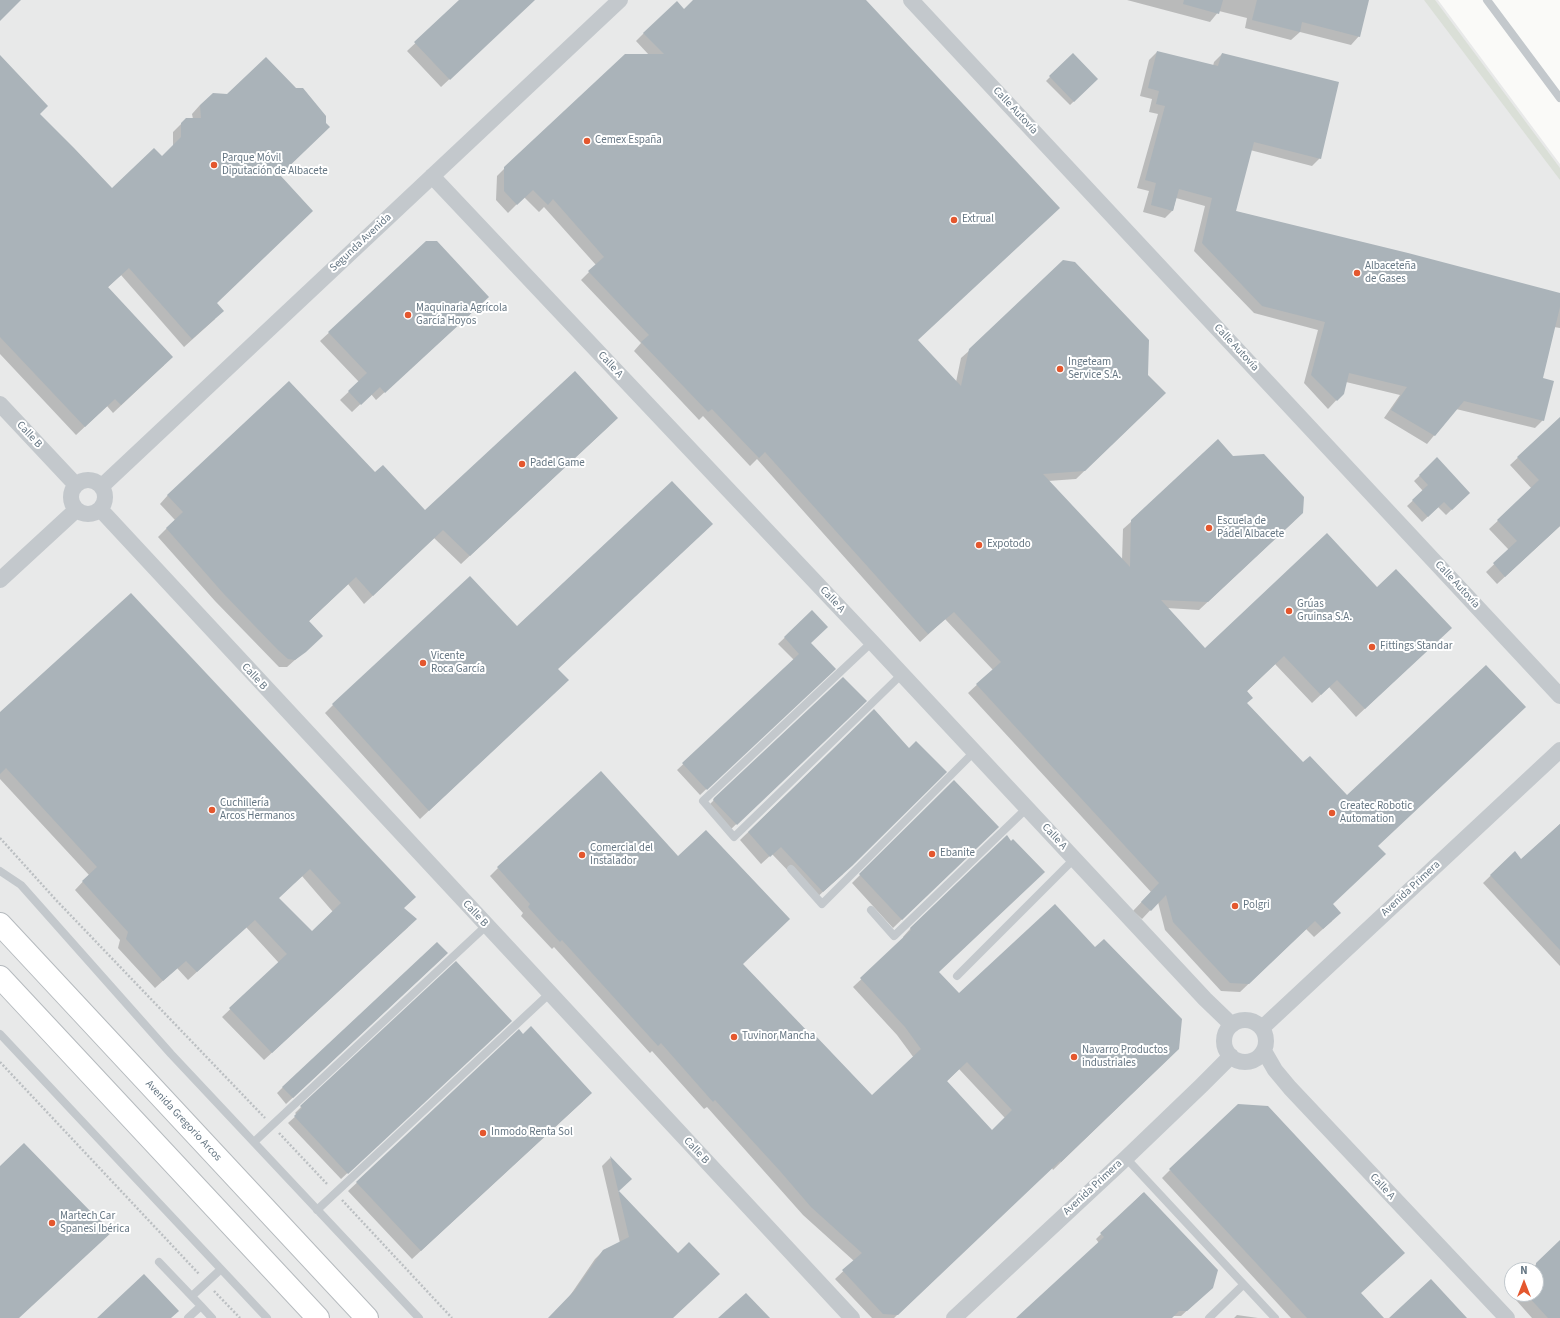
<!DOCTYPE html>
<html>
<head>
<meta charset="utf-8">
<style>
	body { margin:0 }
	#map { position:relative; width:1560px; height:1318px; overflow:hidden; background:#fafaf8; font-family:"Source Sans 3",sans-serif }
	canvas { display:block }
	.north { position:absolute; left:1504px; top:1262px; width:40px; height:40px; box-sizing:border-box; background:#fff; border:1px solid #c1c8cd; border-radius:50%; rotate:0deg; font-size:11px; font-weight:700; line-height:16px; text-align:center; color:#657683 }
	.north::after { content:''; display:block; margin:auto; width:14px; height:18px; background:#e4572e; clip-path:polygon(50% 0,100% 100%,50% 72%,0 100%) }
</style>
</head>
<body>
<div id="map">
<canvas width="1560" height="1318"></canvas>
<div class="north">N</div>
</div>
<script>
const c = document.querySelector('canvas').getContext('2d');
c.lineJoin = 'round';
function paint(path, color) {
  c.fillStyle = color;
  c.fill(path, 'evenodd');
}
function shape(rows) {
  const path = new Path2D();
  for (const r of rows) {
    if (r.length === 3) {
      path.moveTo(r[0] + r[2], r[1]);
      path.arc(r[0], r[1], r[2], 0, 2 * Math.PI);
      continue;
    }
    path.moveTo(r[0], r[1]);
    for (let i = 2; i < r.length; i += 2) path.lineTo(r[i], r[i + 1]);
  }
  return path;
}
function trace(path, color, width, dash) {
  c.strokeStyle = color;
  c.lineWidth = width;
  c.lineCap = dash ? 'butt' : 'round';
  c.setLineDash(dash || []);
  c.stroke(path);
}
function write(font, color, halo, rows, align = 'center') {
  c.font = font + ' "Source Sans 3",sans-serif';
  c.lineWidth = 4;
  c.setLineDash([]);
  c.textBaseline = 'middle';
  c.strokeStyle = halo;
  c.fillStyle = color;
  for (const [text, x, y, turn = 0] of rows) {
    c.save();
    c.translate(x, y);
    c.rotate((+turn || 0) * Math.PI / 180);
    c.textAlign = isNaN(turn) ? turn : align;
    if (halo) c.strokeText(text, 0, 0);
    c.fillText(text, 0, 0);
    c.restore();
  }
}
paint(shape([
	[0,0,1438,0,1560,164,1560,1318,0,1318],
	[1512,1270,1536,1270,1536,1294,1512,1294]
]), '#e8e9e9');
paint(shape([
	[1424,0,1435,0,1560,168,1560,180]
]), '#dadfd7');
paint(shape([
	[461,0,534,0,441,87,407,51],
	[695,0,865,0,917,341,956,382,961,358,970,350,1147,376,1165,393,1076,479,1048,481,1122,560,1123,529,1132,521,1294,521,1199,610,1167,608,1205,649,1377,589,1442,636,1356,717,1329,687,1312,703,1275,664,1246,692,1246,703,1377,846,1332,904,1332,921,1314,937,1306,929,1240,992,1221,991,1165,930,1158,902,1142,919,1133,911,1151,892,968,693,993,670,945,619,920,642,757,459,750,466,703,416,699,420,634,351,641,343,581,280,596,265,544,207,539,212,524,197,508,213,496,200,497,176,505,168,649,55,636,41,644,33,684,10],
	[1127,0,1368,0,1359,36,1351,45,1300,32,1291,40,1245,28,1247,18,1219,11,1210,22],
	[1157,52,1213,66,1214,62,1222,54,1320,158,1312,166,1250,150,1234,211,1560,294,1560,328,1554,327,1542,378,1543,420,1535,428,1456,409,1427,444,1384,418,1400,395,1346,382,1343,393,1328,409,1304,383,1318,330,1254,313,1194,251,1205,206,1176,198,1173,210,1165,218,1143,212,1149,191,1137,188,1158,114,1149,112,1152,99,1140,96,1149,60],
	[1073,54,1097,79,1070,105,1046,81],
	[0,56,39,115,112,190,162,157,173,146,173,132,186,119,193,119,192,114,200,105,279,175,216,303,215,319,184,347,121,275,107,288,164,365,113,413,107,406,76,435,0,354],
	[427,242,480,305,376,400,371,394,352,412,340,400,359,382,320,341],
	[1560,418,1560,526,1497,584,1486,572,1509,550,1489,529,1532,489,1510,465],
	[609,426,461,564,434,538,364,604,348,584,308,622,313,644,287,667,279,667,215,601,158,537,175,520,160,504,168,495,375,473,425,512],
	[1437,459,1469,493,1446,515,1438,507,1422,522,1407,506,1423,491,1414,481],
	[812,612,810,643,828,674,700,795,677,770,794,660,778,644],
	[557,669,559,688,420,819,325,713,333,705],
	[858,708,729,831,707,807,715,799],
	[874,710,843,874,815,899,772,854,761,864,740,840],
	[0,714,403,908,408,927,264,1060,222,1017,279,963,246,927,188,980,177,968,155,988,118,948,120,940,75,890,89,875,0,779],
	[302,876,333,912,312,932,278,898],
	[954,781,989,835,893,928,852,883],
	[1560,824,1560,966,1483,883,1515,852,1521,860],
	[1007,837,938,972,959,995,1170,1057,1053,1170,1052,1168,1010,1207,894,1318,872,1318,835,1279,854,1261,803,1215,707,1107,704,1109,652,1051,650,1053,554,947,552,949,521,916,523,913,490,876,498,868,742,964,810,1036,872,1097,914,1058,897,1035,853,987,904,939,903,937,910,929],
	[959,1069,1005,1118,992,1131,946,1082],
	[441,959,286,1104,277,1093,283,1087],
	[456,963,504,1027,341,1179,288,1123,297,1115,295,1113,301,1107],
	[519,1031,583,1101,412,1259,348,1191],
	[610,1158,630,1179,618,1191,678,1254,672,1318,549,1318,567,1300,595,1259,604,1250,620,1243,602,1166],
	[1170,1170,1360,1293,1383,1318,1291,1318,1162,1178],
	[1143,1193,1206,1293,1181,1316,1173,1316,1171,1318,1018,1318,1099,1243,1096,1239],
	[1560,1242,1560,1318,1532,1318,1508,1291,1512,1287,1512,1294,1536,1294,1536,1270,1530,1270],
	[1237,1315,1258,1318,1234,1318]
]), '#0003');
paint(shape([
	[0,0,21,0,0,21],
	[459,0,535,0,450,80,414,42],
	[693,0,866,0,1060,208,918,340,961,386,969,349,1063,260,1075,262,1149,340,1148,375,1166,393,1085,471,1043,474,1130,567,1131,520,1218,439,1233,456,1264,454,1304,497,1303,513,1208,602,1161,600,1205,648,1327,533,1377,587,1396,569,1452,628,1365,709,1337,680,1321,695,1284,656,1247,691,1253,698,1247,703,1303,762,1310,756,1347,795,1486,665,1526,707,1378,846,1386,854,1333,904,1341,913,1323,929,1315,921,1249,984,1230,983,1173,922,1166,895,1151,911,1141,902,1159,883,976,684,1001,662,954,612,928,634,765,452,759,458,712,409,708,412,641,342,649,335,588,271,604,257,553,199,548,205,533,190,517,205,504,191,504,167,625,54,664,54,643,33,677,1,684,9],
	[1184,0,1223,0,1219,14,1183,4],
	[1257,0,1369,0,1360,37,1302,22,1300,32,1252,20],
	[1157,51,1218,66,1222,53,1339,82,1321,159,1254,142,1236,211,1408,253,1560,293,1560,307,1543,378,1554,381,1544,421,1464,401,1435,436,1391,410,1407,387,1349,373,1344,394,1337,401,1311,375,1325,322,1262,306,1202,243,1212,198,1179,189,1173,211,1151,205,1156,183,1145,180,1165,106,1156,104,1159,91,1148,88],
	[1073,53,1098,79,1074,102,1049,76],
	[0,55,48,106,40,114,74,148,112,188,154,148,162,156,181,137,181,123,186,118,201,118,200,105,213,93,227,94,266,57,296,88,303,88,326,116,326,123,330,127,280,175,313,211,217,303,224,311,192,339,129,268,108,287,173,357,121,405,115,399,85,427,0,337],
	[426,241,437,241,489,297,385,393,380,387,361,405,348,391,367,373,328,332],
	[575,371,618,418,470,556,443,530,373,596,356,577,309,621,323,636,306,652,295,660,288,659,278,650,223,593,166,528,183,512,167,495,289,381,375,472,383,465,425,510],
	[1560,417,1560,526,1505,577,1493,563,1517,541,1497,520,1539,480,1517,457],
	[1437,457,1470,493,1452,510,1444,502,1428,517,1412,500,1428,485,1419,475],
	[672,481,713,524,558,669,569,680,429,811,332,704,470,576,517,626],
	[131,593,416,897,404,908,417,919,272,1053,229,1008,287,954,255,920,197,972,186,961,163,981,126,939,128,932,82,881,97,867,6,768,0,774,0,712],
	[310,869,341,903,312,931,279,898],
	[812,610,828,627,811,643,836,669,707,790,682,763,799,654,784,637],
	[843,677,867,701,737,825,713,800,714,798],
	[874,709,909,748,916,741,947,772,852,866,823,892,781,847,770,857,748,832],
	[601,771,678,856,706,830,790,919,743,964,810,1034,812,1032,872,1095,921,1049,905,1027,860,978,911,930,910,928,1007,835,1011,841,1013,839,1045,872,939,972,959,993,1055,904,1095,947,1104,939,1182,1019,1179,1049,1061,1162,1060,1161,1020,1199,898,1315,883,1314,842,1270,862,1253,811,1207,780,1171,715,1100,713,1102,661,1043,658,1046,562,940,560,942,528,907,530,904,497,867],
	[967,1062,1012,1110,992,1130,947,1081],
	[954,780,999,827,902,920,859,874],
	[1560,824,1560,950,1490,875,1515,851,1521,859],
	[437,942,448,953,293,1098,282,1087],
	[456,961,512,1021,348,1174,294,1116,302,1108,300,1106],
	[531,1026,592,1093,421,1251,356,1182,519,1029,523,1034],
	[1238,1104,1268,1106,1405,1253,1361,1293,1384,1318,1307,1318,1169,1169],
	[24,1143,94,1215,113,1231,19,1318,0,1318,0,1166],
	[610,1156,632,1179,619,1191,678,1253,689,1242,720,1274,673,1318,548,1318,575,1290,603,1250,629,1237],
	[1144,1192,1218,1270,1213,1288,1187,1311,1179,1311,1172,1318,1016,1318,1104,1237,1100,1233],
	[1560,1240,1560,1318,1548,1318,1526,1294,1536,1294,1536,1263],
	[144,1274,179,1311,171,1318,97,1318],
	[1431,1279,1467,1318,1389,1318],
	[746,1293,770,1318,718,1318]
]), '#aab3b9');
const primary = shape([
	[0,924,367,1318],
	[0,977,318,1318]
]);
trace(primary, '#b5babe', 24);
trace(shape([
	[0,838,56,900,265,1118],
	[0,1062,199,1274],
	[279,1133,328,1185],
	[342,1200,452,1318],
	[214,1291,240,1318]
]), '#bbbfc2', 2.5, [2, 2]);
trace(shape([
	[1487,0,1560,98],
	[872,642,703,801,734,837,901,675],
	[791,869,822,904,974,752],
	[0,871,21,885,171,1054,419,1318],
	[871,910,894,936,1027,808],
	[957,976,1074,859],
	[0,1034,267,1318],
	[254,1142,486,926],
	[1126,1158,1275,1318],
	[317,1210,549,994],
	[159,1262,201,1306],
	[192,1296,221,1269],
	[188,1318,201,1306,212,1318],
	[1209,1318,1243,1285]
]), '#c3c8cc', 8);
trace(shape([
	[911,0,1560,696],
	[432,176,872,642,1205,999,1232,1025],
	[0,404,75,484],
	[88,497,17],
	[102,486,620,0],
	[100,509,852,1318],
	[0,580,76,510],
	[1245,1041,21],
	[1262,1028,1560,750],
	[1264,1051,1275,1070,1290,1088,1507,1318],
	[954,1318,1126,1158,1201,1086,1231,1056]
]), '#c3c8cc', 16);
trace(primary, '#fff', 22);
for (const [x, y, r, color] of [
	[587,141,4,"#e4572e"],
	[214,165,4,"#e4572e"],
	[954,220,4,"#e4572e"],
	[1357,273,4,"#e4572e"],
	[408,315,4,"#e4572e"],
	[1060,369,4,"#e4572e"],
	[522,464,4,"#e4572e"],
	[1209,528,4,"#e4572e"],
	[979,545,4,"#e4572e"],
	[1289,611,4,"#e4572e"],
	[1372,647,4,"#e4572e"],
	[423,663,4,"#e4572e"],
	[212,810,4,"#e4572e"],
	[1332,813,4,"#e4572e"],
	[932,854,4,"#e4572e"],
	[582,855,4,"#e4572e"],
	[1235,906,4,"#e4572e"],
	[734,1037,4,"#e4572e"],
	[1074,1057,4,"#e4572e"],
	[483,1133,4,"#e4572e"],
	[52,1223,4,"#e4572e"]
]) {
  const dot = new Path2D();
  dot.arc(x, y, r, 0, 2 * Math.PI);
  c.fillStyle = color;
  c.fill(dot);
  trace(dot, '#fff', 1.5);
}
write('11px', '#657683', '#fff', [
	["Calle Autovía",1015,111,47],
	["Segunda Avenida",361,243,-43],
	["Calle Autovía",1236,348,47],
	["Calle A",610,365,47],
	["Calle B",29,435,47],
	["Calle Autovía",1457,585,47],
	["Calle A",832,600,47],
	["Calle B",254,677,47],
	["Calle A",1054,837,47],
	["Avenida Primera",1411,889,-43],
	["Calle B",475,914,47],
	["Avenida Gregorio Arcos",183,1121,47],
	["Calle B",696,1151,47],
	["Calle A",1382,1187,47],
	["Avenida Primera",1093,1188,-43]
]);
write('11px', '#657683', '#fff', [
	["Cemex España",595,141],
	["Parque Móvil",222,159],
	["Diputación de Albacete",222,172],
	["Extrual",962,220],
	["Albaceteña",1365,267],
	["de Gases",1365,280],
	["Maquinaria Agrícola",416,309],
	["García Hoyos",416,322],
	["Ingeteam",1068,363],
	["Service S.A.",1068,376],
	["Padel Game",530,464],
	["Escuela de",1217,522],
	["Pádel Albacete",1217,535],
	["Expotodo",987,545],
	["Grúas",1297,605],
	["Gruinsa S.A.",1297,618],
	["Fittings Standar",1380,647],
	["Vicente",431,657],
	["Roca García",431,670],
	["Cuchillería",220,804],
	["Arcos Hermanos",220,817],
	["Createc Robotic",1340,807],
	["Automation",1340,820],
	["Comercial del",590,849],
	["Instalador",590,862],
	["Ebanite",940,854],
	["Polgri",1243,906],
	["Tuvinor Mancha",742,1037],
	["Navarro Productos",1082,1051],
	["industriales",1082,1064],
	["Inmodo Renta Sol",491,1133],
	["Martech Car",60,1217],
	["Spanesi Ibérica",60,1230]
], 'left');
</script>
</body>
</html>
